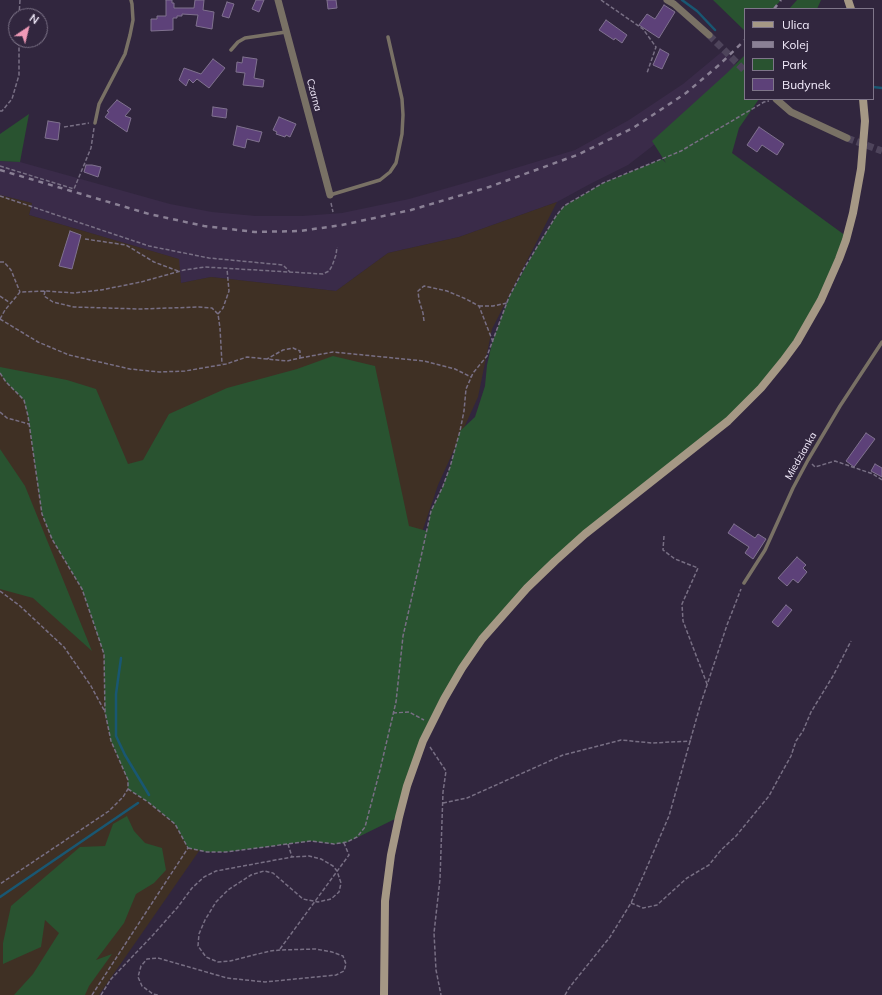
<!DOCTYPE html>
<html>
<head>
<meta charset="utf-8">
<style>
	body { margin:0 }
	#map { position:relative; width:882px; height:995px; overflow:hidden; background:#31263e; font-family:Mulish,sans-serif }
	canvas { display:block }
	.legend { position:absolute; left:744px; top:8px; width:130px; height:92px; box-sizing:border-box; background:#31263e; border:1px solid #7f768a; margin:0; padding:5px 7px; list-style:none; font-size:12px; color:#f4edfd }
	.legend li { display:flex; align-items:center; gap:8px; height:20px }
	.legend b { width:20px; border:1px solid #7f768a }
	.north { position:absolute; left:8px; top:8px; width:40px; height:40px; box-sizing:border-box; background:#31263e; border:1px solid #7f768a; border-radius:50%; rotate:35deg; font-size:11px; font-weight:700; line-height:16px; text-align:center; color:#f4edfd }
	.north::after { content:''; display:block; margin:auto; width:14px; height:18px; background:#f09ab7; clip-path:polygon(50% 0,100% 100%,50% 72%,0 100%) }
</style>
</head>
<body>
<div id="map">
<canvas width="882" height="995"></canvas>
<ul class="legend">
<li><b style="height:5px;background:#a59885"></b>Ulica</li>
<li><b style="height:5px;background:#8a8095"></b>Kolej</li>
<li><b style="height:11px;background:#295330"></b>Park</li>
<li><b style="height:11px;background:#5d4179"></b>Budynek</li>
</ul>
<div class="north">N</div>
</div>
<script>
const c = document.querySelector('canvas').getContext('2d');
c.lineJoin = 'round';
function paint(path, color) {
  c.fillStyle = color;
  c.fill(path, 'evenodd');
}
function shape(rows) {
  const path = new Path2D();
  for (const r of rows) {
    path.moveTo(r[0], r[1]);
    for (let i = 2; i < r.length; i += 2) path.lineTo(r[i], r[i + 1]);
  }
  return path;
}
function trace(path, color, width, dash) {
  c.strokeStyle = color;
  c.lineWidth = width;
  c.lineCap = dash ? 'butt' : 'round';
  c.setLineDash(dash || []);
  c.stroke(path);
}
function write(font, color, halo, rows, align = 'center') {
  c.font = font + ' Mulish,sans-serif';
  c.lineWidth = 4;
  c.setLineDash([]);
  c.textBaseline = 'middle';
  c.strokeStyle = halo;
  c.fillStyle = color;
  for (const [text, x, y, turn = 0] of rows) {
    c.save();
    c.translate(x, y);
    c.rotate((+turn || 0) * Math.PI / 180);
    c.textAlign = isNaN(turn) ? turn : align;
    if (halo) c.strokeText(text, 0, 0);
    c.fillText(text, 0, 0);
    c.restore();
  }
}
paint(shape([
	[724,50,735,61,739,73,690,117,628,165,590,184,557,202,459,237,388,253,336,291,211,277,181,283,178,259,29,215,32,203,0,195,0,161,20,162,170,204,212,212,256,216,302,216,342,213,409,199,486,177,575,150,629,120,683,84]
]), '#3a2b49');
paint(shape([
	[0,195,32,203,29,215,179,259,181,283,211,277,336,291,388,253,459,237,557,202,492,329,478,397,438,485,410,568,206,841,99,995,0,995]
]), '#3f3024');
paint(shape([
	[713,0,781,0,773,9,745,9,745,31],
	[797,0,821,0,817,9,789,9],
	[745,55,745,99,759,99,739,128,732,153,846,236,809,322,745,405,585,534,498,619,434,718,399,817,348,842,344,843,334,844,311,841,226,852,207,852,188,848,175,824,148,802,128,789,128,780,111,741,105,712,104,654,82,589,52,539,42,514,28,416,24,400,6,382,0,373,0,367,67,380,96,389,128,464,143,460,169,414,227,388,297,369,333,356,375,366,409,526,427,531,431,511,443,486,450,467,460,431,475,417,485,386,487,365,492,343,509,297,538,245,556,216,564,206,603,183,662,159,666,163,652,141,727,73],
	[29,114,20,162,0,161,0,134],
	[0,449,25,486,92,651,33,598,0,589],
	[127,816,134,831,145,843,162,848,166,870,154,883,136,894,124,923,96,960,112,954,89,986,85,995,14,995,33,974,59,933,45,920,41,947,3,964,3,943,11,906,80,847,105,846,113,824]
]), '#295330');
trace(shape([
	[682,0,697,11,715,30],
	[873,87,882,88],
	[121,658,116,694,116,736,125,755,149,795],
	[0,897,138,803]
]), '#195772', 2.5);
const building = shape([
	[166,0,172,0,172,3,174,3,174,8,194,8,195,0,204,0,203,10,214,12,212,29,196,26,198,15,182,14,182,16,177,16,177,18,173,18,173,30,151,31,151,19,157,19,157,16,166,16,166,0],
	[256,0,264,0,259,12,252,9,256,0],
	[327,0,336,0,337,8,328,9,327,0],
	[227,2,234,4,229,18,222,16,227,2],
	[664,5,675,12,659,38,639,25,647,14,655,19,664,5],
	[606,20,627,35,622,43,615,38,614,40,599,30,606,20],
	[660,49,669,54,662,69,653,65,660,49],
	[243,57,257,59,254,78,264,80,263,87,243,85,245,73,236,72,237,62,242,63,243,57],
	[213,59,225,68,209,88,197,79,193,83,189,79,186,86,179,80,184,68,201,74,213,59],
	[117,100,131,109,125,116,131,118,127,132,105,117,109,112,107,111,117,100],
	[213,107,227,109,226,118,212,116,213,107],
	[279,117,296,124,290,137,286,135,285,137,276,134,277,132,273,130,279,117],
	[48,121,60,123,58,140,45,138,48,121],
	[237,126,262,132,259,142,247,139,245,148,233,145,237,126],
	[759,127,784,144,777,155,762,145,757,152,747,145,759,127],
	[86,165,92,165,101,167,98,177,84,172,86,165],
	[70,231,81,235,72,269,59,266,70,231],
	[866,433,875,439,854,467,846,461,866,433],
	[875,464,882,468,882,477,871,471,875,464],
	[734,524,755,538,758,534,766,539,753,559,745,553,749,547,728,533,734,524],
	[797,557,806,565,803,568,807,572,798,583,793,579,787,586,778,578,797,557],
	[786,605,792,610,778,627,772,622,786,605]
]);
paint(building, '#5d4179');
trace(building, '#80728f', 1);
trace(shape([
	[709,35,745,71],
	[847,138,882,151]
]), '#4e445b', 7, [7, 3.5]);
trace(shape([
	[601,0,643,29,656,47,647,73],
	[19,16,20,0],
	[0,111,2,111,12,99,19,75,19,40],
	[64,127,89,123],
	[0,166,74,189,91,148,94,128],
	[0,196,149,246,209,258,283,265,290,272],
	[331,203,333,212],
	[85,239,126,245,154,262,178,271],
	[0,262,4,262,11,270,20,292],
	[45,291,44,296,53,302,74,307,140,309,199,307,212,308,218,314,220,328,222,364],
	[0,296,10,303],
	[479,306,493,306,507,303],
	[218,314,223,308,229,291,227,269],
	[0,319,5,310,20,292,45,291,74,293,101,290,141,282,184,270,205,267,323,274,329,271,332,266,336,255,337,247],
	[0,319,38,342,69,355,130,369,159,372,185,371,226,364,247,357,287,361,300,358,300,351,293,348,283,350,267,359],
	[424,321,423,313,419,300,418,291,424,286,447,291,466,299,479,306,493,342],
	[300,358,333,352,424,361,455,369,471,377],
	[0,373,6,382,24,400,28,416,42,514,52,539,82,589,97,633,104,654,105,712,111,741,128,780,128,789,123,797,109,811,0,884],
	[0,412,7,418,29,424],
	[812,464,815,467,835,461,873,474,882,480],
	[664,536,663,550,675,559,698,568,682,604,683,621,707,684],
	[0,591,20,606,64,647,91,686,104,710],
	[393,713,409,712,424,720],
	[430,747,446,771,443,792,440,879,434,933,436,970,441,995],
	[128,789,148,802,175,824,188,848],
	[443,803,467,798,563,755,621,740,652,743,691,741],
	[288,844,292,857],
	[188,848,207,852,226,852,311,841,334,844,347,842,357,837,365,827,380,770,396,702,403,636,421,557,431,511,443,486,450,467,460,431,464,411,466,389,473,373,487,356,509,297,523,270,556,216,564,206,603,183,681,151,764,102,769,101],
	[631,903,643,908,657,905,687,878,709,865,721,850,736,836,769,796,782,772,791,756,796,741,803,731,811,712,833,676,851,641],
	[280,949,349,855,344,843],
	[92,995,188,848],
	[101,995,111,979,153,935,177,908,192,888,204,877,216,871,292,857,309,856,321,859,333,866,337,871,341,883,339,892,331,899,318,902,303,899,273,873,264,871,251,875,228,890,216,902,205,920,199,934,198,946,206,957,218,962,230,961,270,951,280,950,316,949,332,952,343,956,346,964,344,971,336,975,265,982,227,978,158,958,147,959,141,966,138,977,142,986,153,994,158,995],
	[565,995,569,988,610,937,631,903,644,874,669,816,700,706,727,625,741,589]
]), '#786f84', 1.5, [4, 2]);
trace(shape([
	[231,50,238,42,245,38,286,32],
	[95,123,99,104,125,54,130,35,133,20,132,4,131,0],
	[330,195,380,180,390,172,396,163,402,134,403,115,402,99,388,37],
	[744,583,765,550,793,488,808,460,840,406,882,342]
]), '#797165', 3.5);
trace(shape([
	[278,0,330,195],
	[667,0,674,4,709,35],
	[776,99,791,112,847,138]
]), '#797165', 7);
trace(shape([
	[848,0,851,9],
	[384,995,385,901,391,855,399,817,407,786,423,741,444,699,462,668,482,639,527,588,555,561,585,534,728,421,761,388,783,361,797,342,821,300,839,259,846,240,853,213,861,169,865,121,863,99]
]), '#a59885', 8);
trace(shape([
	[774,9,781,0],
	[0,170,149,214,204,226,255,232,300,231,342,225,411,210,489,187,577,155,633,128,686,93,719,65,745,40]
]), '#8a8095', 2.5, [5, 5]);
write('10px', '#f4edfd', '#31263e', [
	["Czarna",314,95,75],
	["Miedzianka",801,456,-60]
]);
</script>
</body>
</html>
